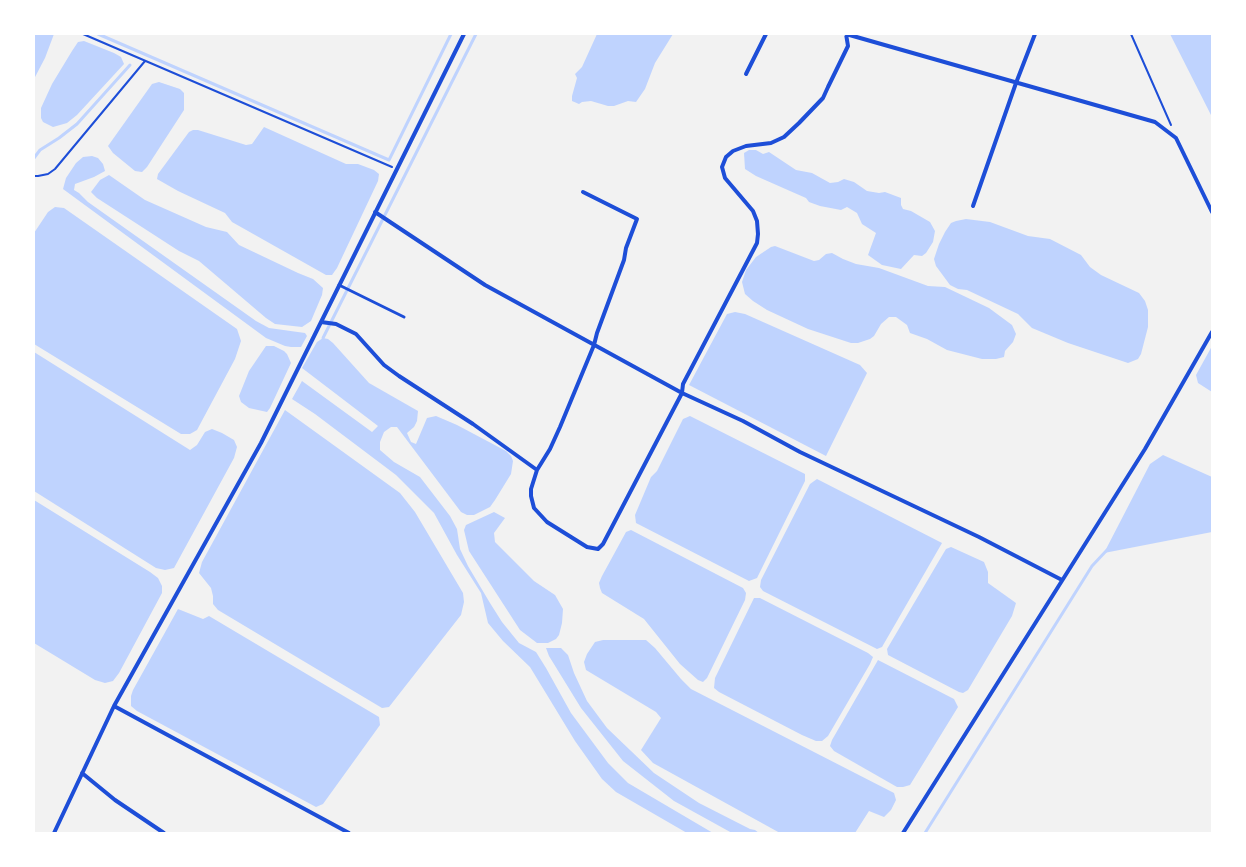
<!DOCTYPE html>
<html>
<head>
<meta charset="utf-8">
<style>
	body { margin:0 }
	#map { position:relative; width:1246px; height:867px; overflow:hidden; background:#f2f2f2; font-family:"Space Grotesk",sans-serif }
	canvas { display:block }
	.frame { position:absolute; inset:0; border:35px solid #fff; pointer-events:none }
</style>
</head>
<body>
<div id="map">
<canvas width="1246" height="867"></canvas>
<div class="frame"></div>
</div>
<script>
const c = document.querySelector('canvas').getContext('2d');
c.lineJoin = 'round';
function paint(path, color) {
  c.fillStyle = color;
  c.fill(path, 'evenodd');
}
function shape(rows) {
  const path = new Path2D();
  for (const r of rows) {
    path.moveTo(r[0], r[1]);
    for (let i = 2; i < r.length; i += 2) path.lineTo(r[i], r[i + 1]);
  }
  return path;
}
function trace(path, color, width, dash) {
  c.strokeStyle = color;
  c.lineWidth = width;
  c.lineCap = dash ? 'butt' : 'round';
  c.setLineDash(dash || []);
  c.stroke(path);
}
paint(shape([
	[34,34,54,34,45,58,34,79],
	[597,34,673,34,655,63,645,89,636,102,628,101,614,106,608,106,591,101,582,102,579,104,572,101,572,96,577,78,575,74,582,67],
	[1170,34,1212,34,1212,117],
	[84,41,114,53,121,57,124,64,77,115,67,123,53,127,43,122,41,118,41,108,52,84,72,51,78,42],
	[159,82,180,89,184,93,184,110,147,167,142,172,135,171,113,153,108,146,152,84],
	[264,127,346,164,358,164,374,170,379,174,378,181,337,268,332,275,326,275,232,222,225,213,178,191,157,179,158,174,189,132,193,130,198,130,246,145,252,144],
	[749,150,756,150,763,154,769,152,796,170,812,173,830,183,838,182,844,179,854,182,867,191,879,193,885,192,901,198,901,205,903,209,911,211,930,222,935,231,933,242,926,253,922,256,914,255,901,269,882,265,868,255,876,233,862,224,857,213,847,207,841,210,820,206,809,202,806,198,790,191,756,176,745,169,744,153],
	[92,156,98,158,103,164,105,171,94,177,75,184,74,190,79,193,88,202,256,321,269,328,305,333,307,336,301,347,291,347,285,346,266,338,63,189,66,178,76,163,83,157],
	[109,175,145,200,206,227,227,232,239,245,298,273,313,279,323,288,322,295,311,321,302,327,275,324,266,318,199,261,179,251,97,198,91,192,100,180],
	[55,207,64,208,237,329,241,341,235,359,197,430,190,434,181,434,34,344,34,233,48,212],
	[966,219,990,222,1028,236,1050,239,1081,255,1090,267,1101,275,1139,293,1145,301,1148,310,1148,327,1141,354,1138,359,1128,363,1068,343,1032,328,1018,314,967,290,958,289,950,285,936,266,934,259,939,244,945,232,951,223,956,221],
	[775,246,814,261,819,260,826,254,832,253,843,259,856,264,879,268,928,286,945,287,989,308,1012,325,1016,334,1013,342,1005,351,1004,357,996,359,982,359,947,350,927,339,910,333,907,325,896,317,889,317,881,324,874,336,870,339,858,343,851,343,808,329,767,310,753,301,745,294,742,282,746,270,756,257,771,247],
	[735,312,745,314,860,365,867,373,826,456,689,385,727,314],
	[323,338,328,339,333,343,369,383,418,411,417,421,414,427,407,433,411,442,416,444,427,418,436,416,457,425,506,451,511,456,513,461,511,474,495,500,490,507,474,515,467,515,461,512,397,427,391,427,384,432,380,442,380,450,394,462,420,477,450,516,457,529,460,549,468,566,490,603,502,622,519,643,536,652,546,668,571,713,608,763,628,783,713,833,687,833,616,792,602,779,575,741,530,667,503,641,488,623,481,593,457,555,434,513,396,475,315,414,292,399,302,381,372,432,378,426,302,368,317,342],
	[266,346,274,346,284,351,287,354,291,363,270,408,267,412,249,408,241,402,239,396,249,371],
	[1212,346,1212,392,1198,383,1196,375],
	[34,352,190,450,197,445,205,432,212,429,222,433,234,440,237,447,234,458,174,568,165,570,156,568,34,491],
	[285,410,400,493,415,512,463,593,464,602,461,615,389,707,382,708,218,610,213,604,213,596,211,588,199,573,202,562],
	[690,416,805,474,805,481,757,578,749,581,636,523,635,515,651,477,657,471,683,419],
	[1163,455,1212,477,1212,532,1104,553,1150,464],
	[817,479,942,543,882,647,877,649,763,591,760,587,761,580,810,484],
	[34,500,150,572,158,578,162,586,162,593,119,673,113,681,105,683,95,680,34,643],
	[494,512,505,518,494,533,495,542,534,581,555,595,563,609,562,623,559,635,556,639,548,643,537,643,520,630,469,551,464,530,466,525],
	[631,530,743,588,746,593,745,600,707,678,703,682,698,680,680,664,644,619,602,593,600,588,599,583,602,576,626,532],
	[951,547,984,562,988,572,988,583,1016,603,1012,616,968,690,963,693,959,692,888,655,887,649,943,554,946,549],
	[754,598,760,598,868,653,873,657,870,664,828,736,822,741,816,741,802,735,719,692,714,688,715,678],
	[178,609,203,619,209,616,379,717,380,725,323,804,316,807,137,711,131,706,131,696,133,690],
	[603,640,646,640,655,648,681,679,691,689,894,793,896,800,891,810,884,817,869,811,855,833,780,833,653,763,641,750,661,718,656,712,586,670,584,662,587,654,595,642],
	[546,648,561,648,568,655,574,673,587,701,607,728,654,773,699,803,750,829,755,830,759,833,732,833,674,801,623,761,581,708,549,656],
	[878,660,954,699,958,707,910,785,903,787,897,787,834,751,830,746,832,740]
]), '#bfd3fe');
trace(shape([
	[98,34,389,160,451,34],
	[34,158,40,150,59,138,77,124,130,65],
	[323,338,476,34],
	[925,833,1092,566,1107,550]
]), '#bfd3fe', 3);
trace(shape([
	[83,34,392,167],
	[1131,34,1171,125],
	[34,176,38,176,48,174,55,169,145,61]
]), '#1d4ed8', 2);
trace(shape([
	[339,285,404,317]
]), '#1d4ed8', 3);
trace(shape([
	[846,34,1155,122,1176,138,1212,212],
	[746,74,766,34],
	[583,192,637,219,626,248,624,260,597,333,594,345,560,427,550,449,537,470,531,489,531,496,534,508,547,522,587,547,598,549,603,544,682,393,683,384,757,243,758,234,757,221,753,211,725,178,722,167,726,157,733,151,746,146,771,143,784,137,799,123,823,98,828,87,848,46,846,34],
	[973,206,1016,83,1035,34],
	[375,212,485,285,682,393,743,421,800,452,979,537,1062,580],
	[321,322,336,324,356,334,384,365,399,376,473,424,537,470],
	[114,706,349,833],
	[82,773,115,800,164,833],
	[54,833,114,706,261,443,464,34],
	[903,833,1145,449,1212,332]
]), '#1d4ed8', 4);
</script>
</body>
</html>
